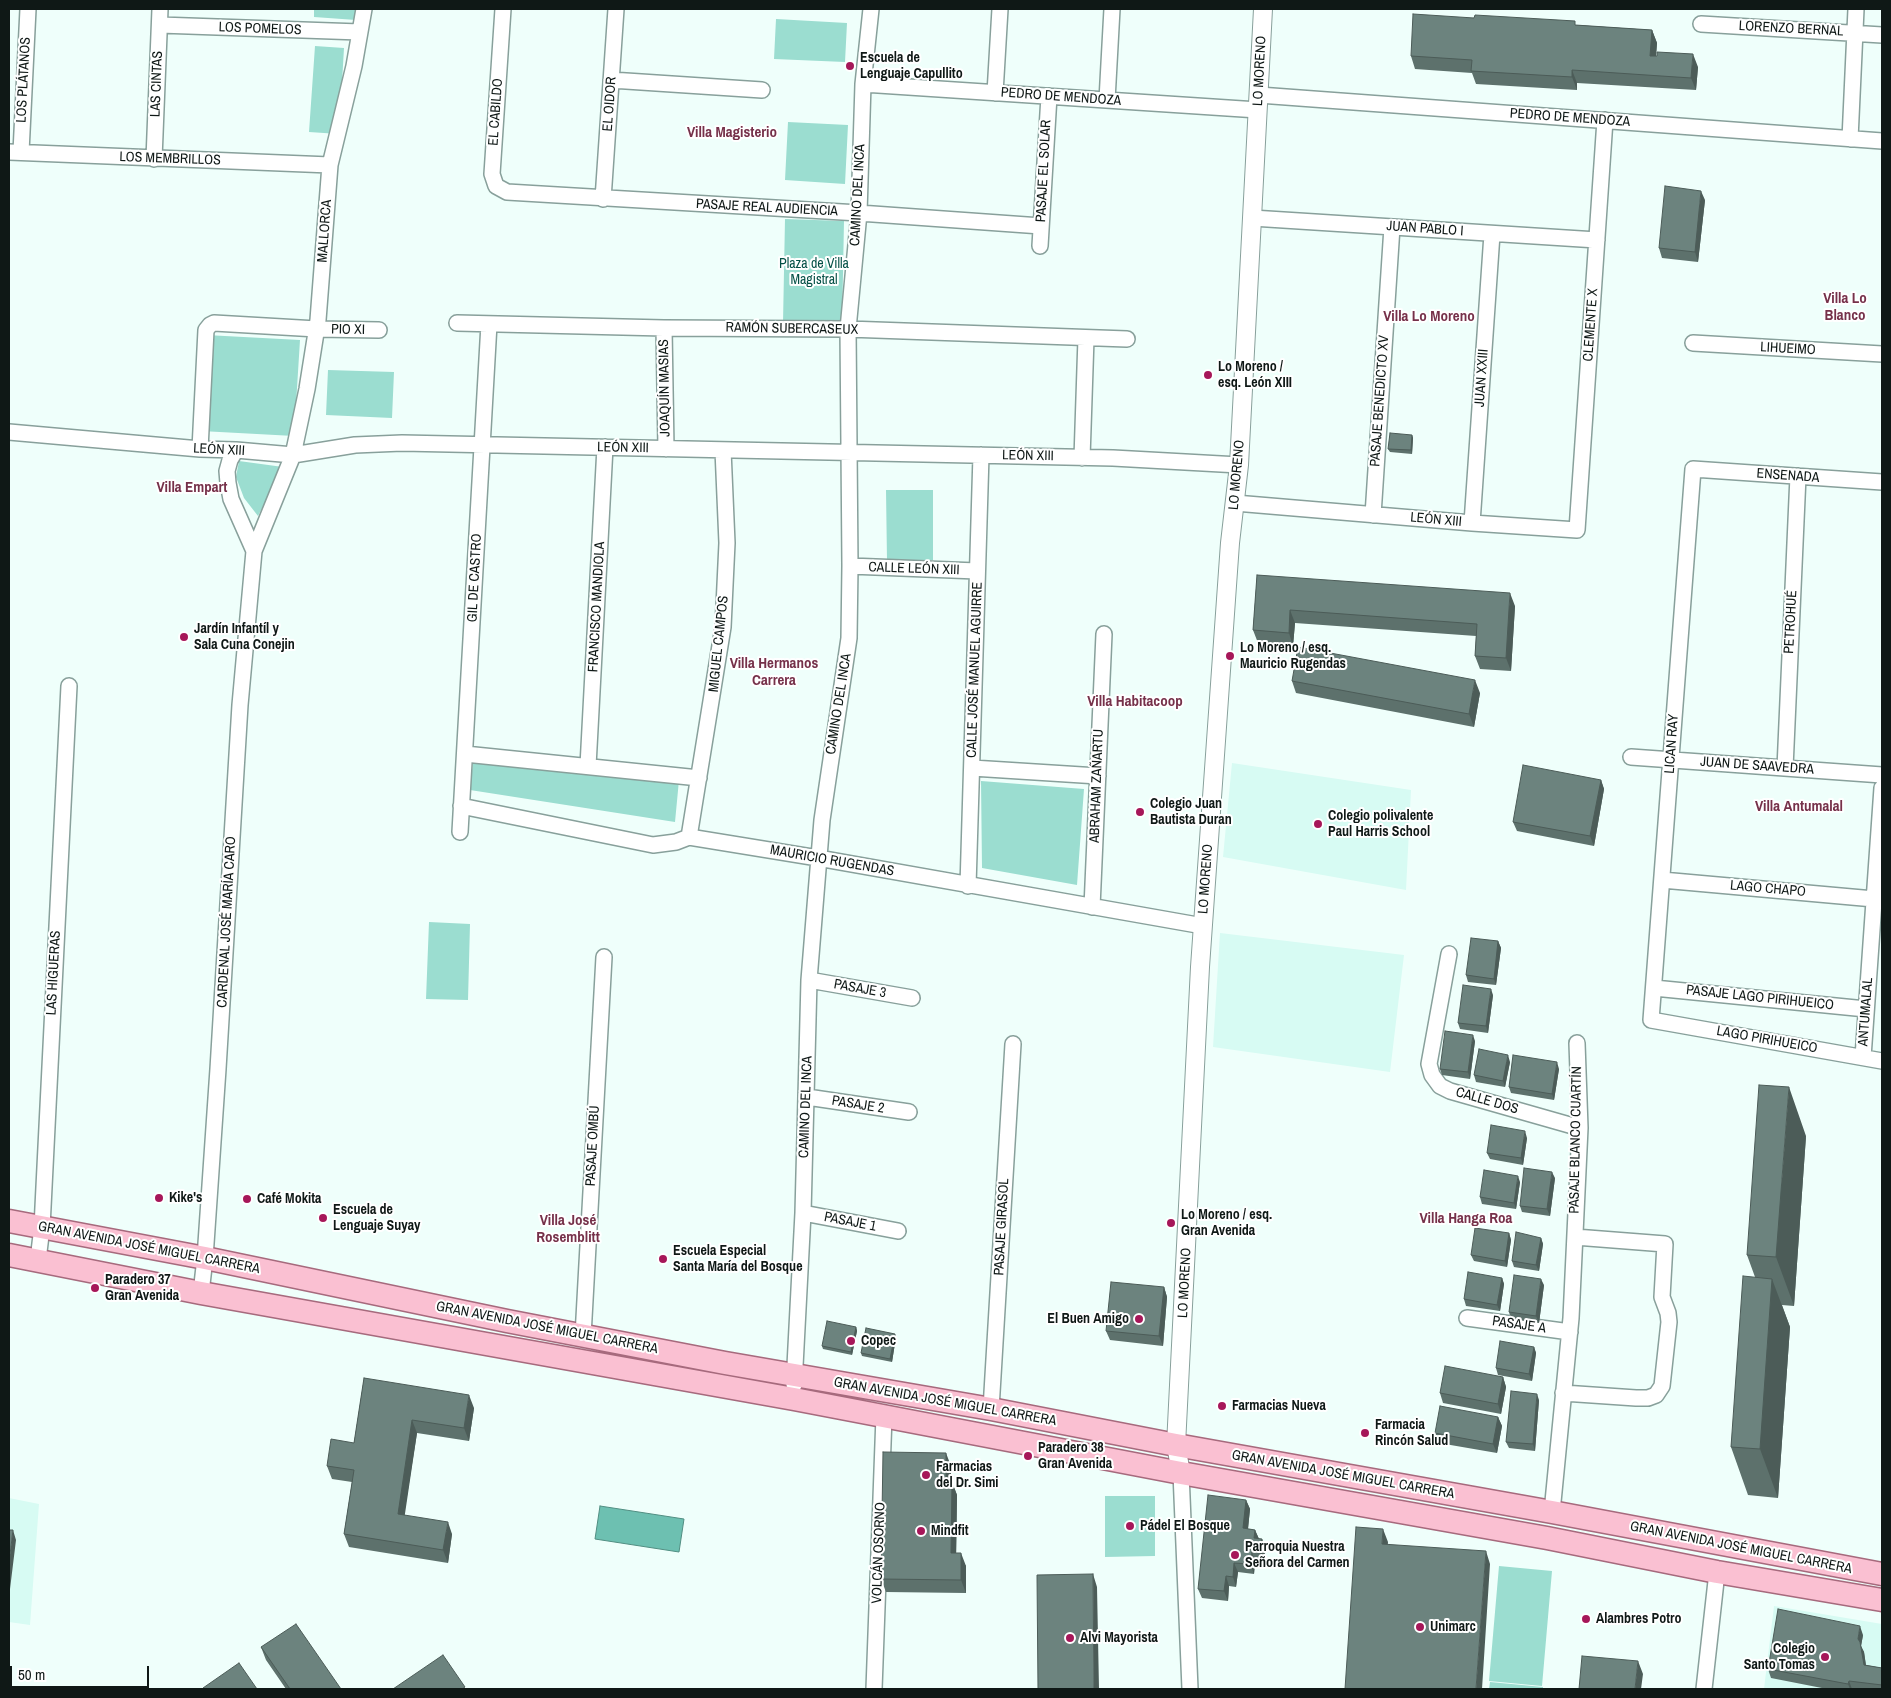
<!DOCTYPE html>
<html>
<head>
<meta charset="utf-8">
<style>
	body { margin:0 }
	#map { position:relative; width:1891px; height:1698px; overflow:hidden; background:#effffb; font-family:"Archivo Narrow",sans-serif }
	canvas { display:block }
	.frame { position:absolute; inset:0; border:10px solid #0f1816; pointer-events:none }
	.scale { position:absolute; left:10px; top:1666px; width:139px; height:22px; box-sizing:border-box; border:2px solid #0f1816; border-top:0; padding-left:6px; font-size:15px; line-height:18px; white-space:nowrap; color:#0f1816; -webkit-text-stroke:4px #fff; paint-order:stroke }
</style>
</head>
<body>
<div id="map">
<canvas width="1891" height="1698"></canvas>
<div class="frame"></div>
<div class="scale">50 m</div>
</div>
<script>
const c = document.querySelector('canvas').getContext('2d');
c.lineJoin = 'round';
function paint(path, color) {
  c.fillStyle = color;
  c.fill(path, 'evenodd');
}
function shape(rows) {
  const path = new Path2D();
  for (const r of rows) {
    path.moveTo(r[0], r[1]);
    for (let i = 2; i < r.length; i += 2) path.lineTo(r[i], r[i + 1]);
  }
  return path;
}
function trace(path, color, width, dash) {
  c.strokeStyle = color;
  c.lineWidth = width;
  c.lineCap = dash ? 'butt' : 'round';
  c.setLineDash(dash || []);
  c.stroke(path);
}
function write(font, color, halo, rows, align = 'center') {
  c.font = font + ' "Archivo Narrow",sans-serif';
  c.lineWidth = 4;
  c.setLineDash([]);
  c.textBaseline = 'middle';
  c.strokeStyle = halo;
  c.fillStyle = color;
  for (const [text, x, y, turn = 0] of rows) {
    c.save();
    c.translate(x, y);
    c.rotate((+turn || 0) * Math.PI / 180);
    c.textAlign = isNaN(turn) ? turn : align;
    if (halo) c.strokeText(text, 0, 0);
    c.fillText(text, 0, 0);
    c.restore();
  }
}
paint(shape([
	[1232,763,1411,790,1406,890,1223,857],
	[1220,933,1404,955,1390,1072,1213,1047],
	[9,1498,39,1504,30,1625,9,1622],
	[1774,1606,1882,1624,1882,1689,1764,1689]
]), '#d7fbf3');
paint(shape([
	[314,9,357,9,356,20,314,17],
	[776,19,847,23,845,62,774,59],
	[315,46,344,48,339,134,309,132],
	[788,122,848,125,845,184,785,180],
	[785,219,844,221,842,325,783,323],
	[206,335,300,340,294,436,201,431],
	[328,370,394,372,392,418,326,415],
	[239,461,283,467,258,516,244,498,236,477],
	[886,490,933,490,933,560,887,561],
	[473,762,679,780,675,822,470,790],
	[981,781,1084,789,1077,885,982,868],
	[429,922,470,924,468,1000,426,999],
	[1105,1496,1155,1496,1155,1556,1105,1557],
	[1499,1566,1552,1571,1542,1686,1489,1681],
	[1490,1682,1543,1687,1543,1689,1489,1689]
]), '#9bddd0');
const water = shape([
	[600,1506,684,1519,679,1552,595,1539,600,1506]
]);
paint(water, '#6dc0b1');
trace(water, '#518e82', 1);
const minor = shape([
	[503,9,492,174,496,186,507,192,859,213,1041,226],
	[1701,24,1882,35],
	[160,25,360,32],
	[611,80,762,90],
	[863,84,1258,110],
	[995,93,1000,9],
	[1259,95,1882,141],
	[1107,100,1112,9],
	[1850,139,1856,9],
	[9,152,330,165],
	[21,152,28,9],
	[154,159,160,9],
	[603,199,616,9],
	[1252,218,1597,240],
	[1040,246,1049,96],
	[457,323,664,328,848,329,1127,339],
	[664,328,666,449],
	[1693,343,1882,354],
	[9,432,200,449,236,450,293,455,355,445,402,443,1113,458,1239,465],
	[200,449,206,330,210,325,214,323,317,329,379,330],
	[236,450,230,460,227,471,228,483,231,499,254,551],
	[1082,458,1086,338],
	[1882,482,1693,469,1651,1020,1882,1061],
	[1235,503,1472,523,1577,530,1605,120],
	[1373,515,1392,227],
	[1472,523,1492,234],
	[850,566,977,571],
	[465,754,699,778],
	[1631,757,1882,775],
	[588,766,605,447],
	[972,768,1098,776],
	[1785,768,1798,476],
	[461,806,653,845,676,842,689,837,818,858,1203,926],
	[460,832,489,324],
	[689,837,723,627,727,543,723,450],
	[1662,880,1874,899],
	[968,886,981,455],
	[1092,907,1104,634],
	[1449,954,1429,1064,1432,1075,1440,1086,1450,1091,1580,1128],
	[809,980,912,998],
	[1654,988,1866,1009],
	[1863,1057,1882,788],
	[807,1097,909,1112],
	[803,1213,898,1231],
	[38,1260,42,1227,69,686],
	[201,1293,205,1258,218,1069,240,705,254,551,293,455,307,389,318,320,330,165,354,66,364,9],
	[1467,1318,1570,1332],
	[583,1336,604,957],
	[794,1385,803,1213,809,980,822,820,849,638,850,566,848,329,859,213,863,84,871,9],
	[1563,1393,1636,1398,1648,1398,1656,1395,1662,1386,1669,1322,1668,1313,1662,1297,1665,1244,1575,1237],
	[991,1409,1013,1044],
	[1181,1473,1190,1689],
	[1552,1512,1571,1318,1580,1128,1577,1043],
	[874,1689,884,1416],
	[1704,1689,1717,1572]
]);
const tertiary = shape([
	[1181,1473,1176,1445,1200,967,1230,543,1239,465,1263,9]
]);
const primary = shape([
	[9,1221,205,1258,507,1321,725,1363,991,1409,1176,1445,1552,1512,1882,1574],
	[9,1255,201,1293,794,1399,1181,1473,1547,1538,1717,1572,1882,1600]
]);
trace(minor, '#88a09b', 18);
trace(tertiary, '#88a09b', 20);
trace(primary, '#a66a7d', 25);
trace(minor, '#fff', 15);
trace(tertiary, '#fff', 18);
trace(primary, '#fac0d2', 22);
paint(shape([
	[1577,25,1652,30,1657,43,1656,56,1698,67,1696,90,1577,83,1577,90,1476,84,1472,73,1415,69,1411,56],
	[1705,200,1698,262,1662,258,1659,248],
	[1412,435,1413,438,1412,454,1390,452,1388,449],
	[1257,575,1515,606,1511,671,1480,669,1475,656,1476,636,1295,623,1293,646,1258,643,1253,630],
	[1292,681,1480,693,1474,727,1296,693],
	[1601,780,1604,789,1594,846,1517,831,1513,822],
	[1498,941,1501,948,1496,985,1468,982,1466,975],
	[1493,995,1488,1033,1460,1029,1458,1023],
	[1475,1041,1470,1079,1442,1075,1440,1069],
	[1510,1062,1505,1087,1476,1082,1474,1075],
	[1559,1069,1554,1100,1511,1093,1509,1087],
	[1806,1136,1794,1306,1782,1305,1790,1327,1778,1498,1748,1495,1731,1447,1755,1277,1747,1255],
	[1527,1138,1523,1165,1490,1159,1487,1153],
	[1555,1178,1550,1216,1522,1212,1520,1206],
	[1520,1182,1516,1209,1482,1204,1480,1197],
	[1509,1233,1511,1240,1507,1267,1474,1261,1471,1255],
	[1541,1238,1543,1244,1539,1271,1514,1267,1512,1261],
	[1502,1278,1504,1284,1500,1311,1466,1306,1464,1299],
	[1544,1285,1539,1323,1511,1319,1509,1312],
	[1164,1287,1167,1297,1163,1346,1110,1340,1106,1331],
	[856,1327,857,1331,852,1355,823,1349,822,1346],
	[896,1337,892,1362,862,1356,861,1353],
	[1534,1347,1536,1353,1532,1381,1498,1375,1496,1368],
	[1503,1377,1506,1387,1501,1414,1443,1403,1440,1393],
	[364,1378,474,1408,469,1441,417,1433,404,1515,452,1534,448,1563,349,1547,344,1534,352,1482,332,1479,327,1466,354,1443],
	[1539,1400,1535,1451,1509,1448,1506,1442],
	[1498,1417,1502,1426,1497,1453,1439,1443,1435,1433],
	[951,1466,951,1482,952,1482,957,1495,956,1553,966,1566,966,1593,886,1592,881,1579],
	[1246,1500,1250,1509,1248,1529,1255,1530,1259,1539,1262,1539,1265,1549,1264,1563,1255,1562,1254,1574,1238,1572,1236,1587,1229,1586,1228,1601,1202,1598,1198,1589],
	[1863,1635,1861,1646,1864,1652,1866,1665,1882,1668,1882,1689,1827,1689,1771,1678,1768,1669],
	[261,1647,341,1689,286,1689,266,1660]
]), '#5d716c');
paint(shape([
	[1652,30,1657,43,1655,68,1650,56],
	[1693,54,1698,67,1696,90,1691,78],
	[1572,70,1577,83,1577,90,1572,77],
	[1701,191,1705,200,1698,262,1695,252],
	[1412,435,1413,438,1412,454,1411,450],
	[1510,593,1515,606,1511,671,1506,658],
	[1290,610,1295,623,1293,646,1289,633],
	[1475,680,1480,693,1474,727,1469,714],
	[1601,780,1604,789,1594,846,1590,836],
	[1498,941,1501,948,1496,985,1494,979],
	[1491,989,1493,995,1488,1033,1486,1026],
	[1473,1035,1475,1041,1470,1079,1468,1072],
	[1508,1055,1510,1062,1505,1087,1503,1081],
	[1557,1062,1559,1069,1554,1100,1552,1094],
	[1789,1087,1806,1136,1794,1306,1776,1257],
	[1525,1131,1527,1138,1523,1165,1521,1158],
	[1552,1172,1555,1178,1550,1216,1547,1209],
	[1518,1176,1520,1182,1516,1209,1514,1203],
	[1509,1233,1511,1240,1507,1267,1505,1261],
	[1541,1238,1543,1244,1539,1271,1536,1265],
	[1502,1278,1504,1284,1500,1311,1497,1305],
	[1541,1279,1544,1285,1539,1323,1536,1316],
	[1772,1279,1790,1327,1778,1498,1760,1449],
	[1164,1287,1167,1297,1163,1346,1159,1336],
	[856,1327,857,1331,852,1355,851,1352],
	[895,1334,896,1337,892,1362,890,1359],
	[1534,1347,1536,1353,1532,1381,1529,1374],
	[1503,1377,1506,1387,1501,1414,1498,1404],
	[1537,1394,1539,1400,1535,1451,1533,1444],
	[469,1395,474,1408,469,1441,464,1428],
	[1498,1417,1502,1426,1497,1453,1493,1444],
	[412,1420,417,1433,403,1527,398,1514],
	[946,1453,951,1466,951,1495,946,1482],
	[952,1482,957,1495,956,1566,951,1553],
	[1246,1500,1250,1509,1247,1538,1243,1528],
	[448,1522,452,1534,448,1563,443,1550],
	[1383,1529,1388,1542,1387,1557,1382,1544],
	[13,1530,16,1540,10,1589,9,1585,9,1563],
	[1255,1530,1259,1539,1254,1538],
	[1262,1539,1265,1549,1264,1563,1260,1553],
	[1486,1551,1490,1564,1482,1689,1476,1689],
	[1252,1552,1255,1562,1254,1574,1250,1564],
	[961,1553,966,1566,966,1593,961,1580],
	[1234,1563,1238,1572,1236,1587,1233,1577],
	[1093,1574,1097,1587,1099,1689,1094,1689],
	[1226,1576,1229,1586,1228,1601,1224,1591],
	[1860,1626,1863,1635,1861,1646,1864,1652,1867,1674,1864,1665,1858,1639],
	[1638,1661,1643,1674,1641,1689,1635,1689],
	[1849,1681,1852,1689,1850,1689,1848,1684]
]), '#4c5c58');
const building = shape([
	[1413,14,1474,18,1475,15,1575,21,1575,25,1652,30,1650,56,1657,56,1657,52,1693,54,1691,78,1572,70,1572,77,1471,71,1472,60,1411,56,1413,14],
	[1665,186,1701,191,1695,252,1659,248,1665,186],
	[1390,433,1412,435,1411,450,1388,449,1390,433],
	[1257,575,1510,593,1506,658,1475,656,1477,624,1290,610,1289,633,1253,630,1257,575],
	[1298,647,1475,680,1469,714,1292,681,1298,647],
	[1523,765,1601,780,1590,836,1513,822,1523,765],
	[1471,938,1498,941,1494,979,1466,975,1471,938],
	[1463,985,1491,989,1486,1026,1458,1023,1463,985],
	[1445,1031,1473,1035,1468,1072,1440,1069,1445,1031],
	[1479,1049,1508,1055,1503,1081,1474,1075,1479,1049],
	[1513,1055,1557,1062,1552,1094,1509,1087,1513,1055],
	[1759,1085,1789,1087,1776,1257,1747,1255,1759,1085],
	[1491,1125,1525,1131,1521,1158,1487,1153,1491,1125],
	[1524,1168,1552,1172,1547,1209,1520,1206,1524,1168],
	[1484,1170,1518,1176,1514,1203,1480,1197,1484,1170],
	[1475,1228,1509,1233,1505,1261,1471,1255,1475,1228],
	[1516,1232,1541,1238,1536,1265,1512,1261,1516,1232],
	[1468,1272,1502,1278,1497,1305,1464,1299,1468,1272],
	[1514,1275,1541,1279,1536,1316,1509,1312,1514,1275],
	[1743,1276,1772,1279,1760,1449,1731,1447,1743,1276],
	[1111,1282,1164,1287,1159,1336,1106,1331,1111,1282],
	[827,1321,856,1327,851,1352,822,1346,827,1321],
	[866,1328,895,1334,890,1359,861,1353,866,1328],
	[1500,1341,1534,1347,1529,1374,1496,1368,1500,1341],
	[1445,1366,1503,1377,1498,1404,1440,1393,1445,1366],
	[364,1378,469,1395,464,1428,412,1420,398,1514,448,1522,443,1550,344,1534,354,1470,327,1466,331,1439,354,1443,364,1378],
	[1511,1391,1537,1394,1533,1444,1506,1442,1511,1391],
	[1440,1406,1498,1417,1493,1444,1435,1433,1440,1406],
	[883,1452,946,1453,946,1482,952,1482,951,1553,961,1553,961,1580,881,1579,883,1452],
	[1208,1495,1246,1500,1243,1528,1255,1530,1254,1538,1262,1539,1260,1553,1252,1552,1250,1564,1234,1563,1233,1577,1226,1576,1224,1591,1198,1589,1208,1495],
	[1356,1527,1383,1529,1382,1544,1486,1551,1476,1689,1345,1689,1356,1527],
	[9,1530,13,1530,9,1563,9,1530],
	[1093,1574,1094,1689,1038,1689,1037,1575,1093,1574],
	[1778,1609,1860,1626,1858,1639,1860,1642,1864,1665,1882,1668,1882,1685,1849,1681,1848,1684,1768,1669,1778,1609],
	[296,1624,341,1689,290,1689,261,1647,296,1624],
	[443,1655,465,1687,462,1689,393,1689,443,1655],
	[1582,1656,1638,1661,1635,1689,1579,1689,1582,1656],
	[239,1663,257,1689,204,1689,203,1688,239,1663]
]);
paint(building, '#6c837e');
trace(building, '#4c5c58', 1);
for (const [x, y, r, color] of [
	[850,66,5,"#a61759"],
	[1208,375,5,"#a61759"],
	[184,637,5,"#a61759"],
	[1230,656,5,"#a61759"],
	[1140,812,5,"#a61759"],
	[1318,824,5,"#a61759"],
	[159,1198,5,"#a61759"],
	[247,1199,5,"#a61759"],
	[323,1218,5,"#a61759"],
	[1171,1223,5,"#a61759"],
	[663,1259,5,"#a61759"],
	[95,1288,5,"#a61759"],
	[1139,1319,5,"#a61759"],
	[851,1341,5,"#a61759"],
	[1222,1406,5,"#a61759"],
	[1365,1433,5,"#a61759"],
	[1028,1456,5,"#a61759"],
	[926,1475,5,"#a61759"],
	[1130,1526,5,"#a61759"],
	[921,1531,5,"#a61759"],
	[1235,1555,5,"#a61759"],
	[1586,1619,5,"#a61759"],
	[1420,1627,5,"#a61759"],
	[1070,1638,5,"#a61759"],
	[1825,1657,5,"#a61759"]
]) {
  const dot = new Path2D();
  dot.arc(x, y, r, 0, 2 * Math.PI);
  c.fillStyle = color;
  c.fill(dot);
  trace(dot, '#fff', 2);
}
write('14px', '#0f1816', '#fff', [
	["LOS POMELOS",260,29,2],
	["LORENZO BERNAL",1791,29,3],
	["LO MORENO",1260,71,-87],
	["LOS PLÁTANOS",24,80,-87],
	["LAS CINTAS",157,84,-88],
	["PEDRO DE MENDOZA",1061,97,4],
	["EL OIDOR",610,104,-86],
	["EL CABILDO",496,112,-86],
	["PEDRO DE MENDOZA",1570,118,4],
	["LOS MEMBRILLOS",170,159,2],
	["PASAJE EL SOLAR",1044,171,-87],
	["CAMINO DEL INCA",858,195,-87],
	["PASAJE REAL AUDIENCIA",767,208,3],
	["JUAN PABLO I",1425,229,4],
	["MALLORCA",325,231,-86],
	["CLEMENTE X",1591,325,-86],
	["RAMÓN SUBERCASEUX",792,329,1],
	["PIO XI",348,330,1],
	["LIHUEIMO",1788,349,3],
	["JUAN XXIII",1482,378,-86],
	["JOAQUÍN MASIAS",665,388,-91],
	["PASAJE BENEDICTO XV",1380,401,-86],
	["LEÓN XIII",623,448,1],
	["LEÓN XIII",219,450,3],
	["LEÓN XIII",1028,456,1],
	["LO MORENO",1237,475,-85],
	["ENSENADA",1788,476,4],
	["LEÓN XIII",1436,520,5],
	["CALLE LEÓN XIII",914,569,2],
	["GIL DE CASTRO",475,578,-87],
	["FRANCISCO MANDIOLA",597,607,-87],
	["PETROHUÉ",1791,622,-87],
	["MIGUEL CAMPOS",719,644,-84],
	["CALLE JOSÉ MANUEL AGUIRRE",975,670,-88],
	["CAMINO DEL INCA",839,704,-81],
	["LICAN RAY",1672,744,-86],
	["JUAN DE SAAVEDRA",1757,766,4],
	["ABRAHAM ZAÑARTU",1097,786,-88],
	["MAURICIO RUGENDAS",832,861,10],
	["LO MORENO",1206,879,-86],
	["LAGO CHAPO",1768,889,5],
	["CARDENAL JOSÉ MARÍA CARO",227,922,-87],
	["LAS HIGUERAS",54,973,-87],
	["PASAJE 3",860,989,10],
	["PASAJE LAGO PIRIHUEICO",1760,998,6],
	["ANTUMALAL",1866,1012,-86],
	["LAGO PIRIHUEICO",1767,1040,10],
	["CALLE DOS",1487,1101,16],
	["PASAJE 2",858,1105,9],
	["CAMINO DEL INCA",806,1107,-88],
	["PASAJE BLANCO CUARTÍN",1576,1140,-89],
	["PASAJE OMBÚ",593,1146,-87],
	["PASAJE 1",850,1222,11],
	["PASAJE GIRASOL",1002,1227,-87],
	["GRAN AVENIDA JOSÉ MIGUEL CARRERA",149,1248,11],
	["LO MORENO",1185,1283,-87],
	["PASAJE A",1519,1325,8],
	["GRAN AVENIDA JOSÉ MIGUEL CARRERA",547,1328,11],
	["GRAN AVENIDA JOSÉ MIGUEL CARRERA",945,1402,10],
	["GRAN AVENIDA JOSÉ MIGUEL CARRERA",1343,1475,10],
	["GRAN AVENIDA JOSÉ MIGUEL CARRERA",1741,1548,11],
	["VOLCÁN OSORNO",879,1553,-88]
]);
write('bold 14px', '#0f1816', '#fff', [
	["Escuela de",860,58],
	["Lenguaje Capullito",860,74],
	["Lo Moreno /",1218,367],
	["esq. León XIII",1218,383],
	["Jardín Infantíl y",194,629],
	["Sala Cuna Conejin",194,645],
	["Lo Moreno / esq.",1240,648],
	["Mauricio Rugendas",1240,664],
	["Colegio Juan",1150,804],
	["Bautista Duran",1150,820],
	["Colegio polivalente",1328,816],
	["Paul Harris School",1328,832],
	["Kike's",169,1198],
	["Café Mokita",257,1199],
	["Escuela de",333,1210],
	["Lenguaje Suyay",333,1226],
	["Lo Moreno / esq.",1181,1215],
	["Gran Avenida",1181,1231],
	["Escuela Especial",673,1251],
	["Santa María del Bosque",673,1267],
	["Paradero 37",105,1280],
	["Gran Avenida",105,1296],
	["El Buen Amigo",1129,1319,"right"],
	["Copec",861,1341],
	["Farmacias Nueva",1232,1406],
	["Farmacia",1375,1425],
	["Rincón Salud",1375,1441],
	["Paradero 38",1038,1448],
	["Gran Avenida",1038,1464],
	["Farmacias",936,1467],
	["del Dr. Simi",936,1483],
	["Pádel El Bosque",1140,1526],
	["Mindfit",931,1531],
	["Parroquia Nuestra",1245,1547],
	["Señora del Carmen",1245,1563],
	["Alambres Potro",1596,1619],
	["Unimarc",1430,1627],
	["Alvi Mayorista",1080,1638],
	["Colegio",1815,1649,"right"],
	["Santo Tomas",1815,1665,"right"]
], 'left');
write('14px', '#045046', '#fff', [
	["Plaza de Villa",814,264],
	["Magistral",814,280]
]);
write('bold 15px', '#76314a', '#fff', [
	["Villa Magisterio",732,133],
	["Villa Lo",1845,299],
	["Blanco",1845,316],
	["Villa Lo Moreno",1429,317],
	["Villa Empart",192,488],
	["Villa Hermanos",774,664],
	["Carrera",774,681],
	["Villa Habitacoop",1135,702],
	["Villa Antumalal",1799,807],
	["Villa Hanga Roa",1466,1219],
	["Villa José",568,1221],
	["Rosemblitt",568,1238]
]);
</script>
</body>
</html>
